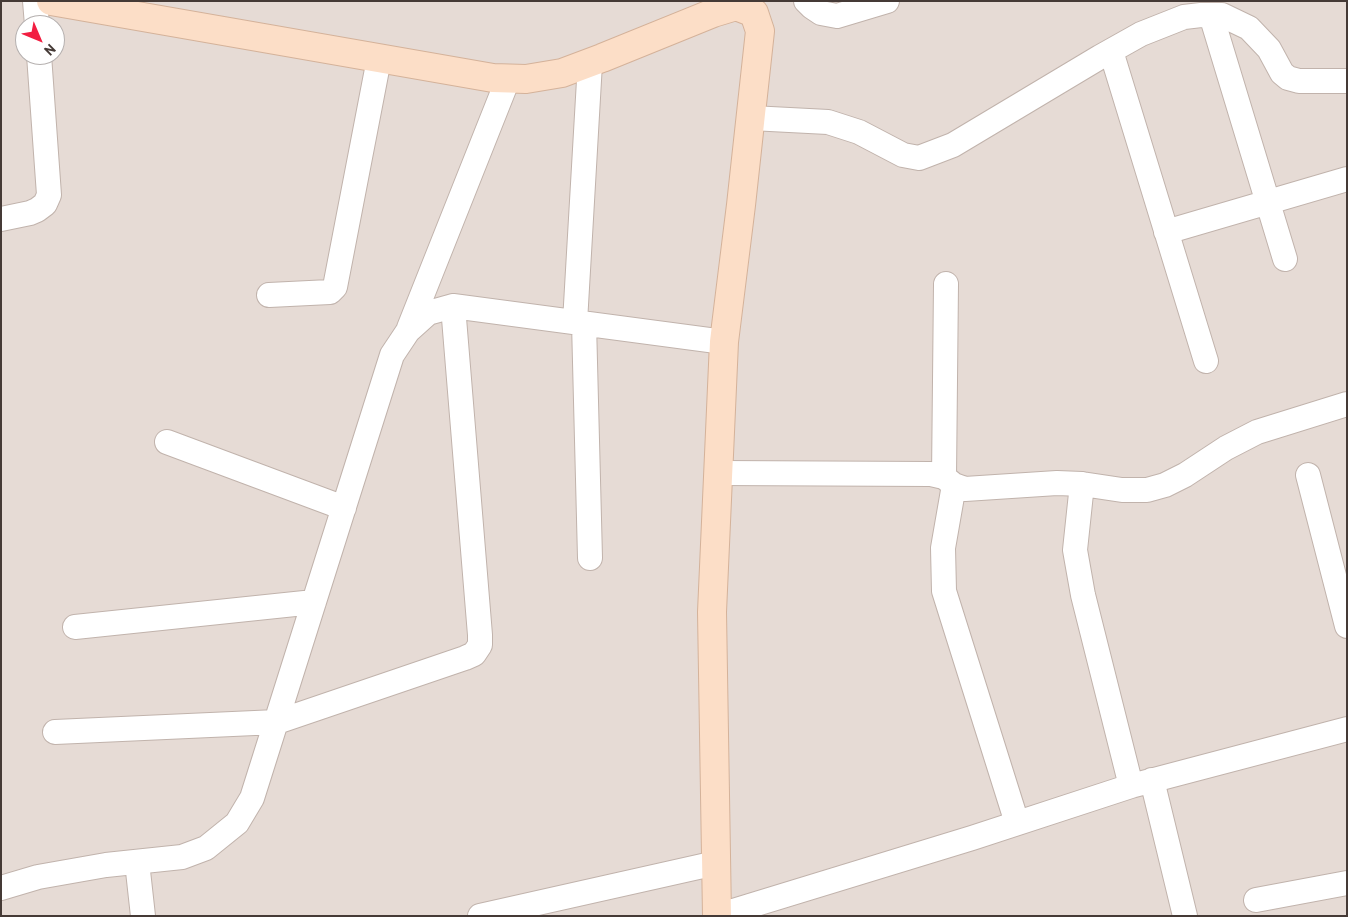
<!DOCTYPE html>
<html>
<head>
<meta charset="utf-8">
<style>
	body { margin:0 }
	#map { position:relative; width:1348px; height:917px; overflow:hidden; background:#f3ebe6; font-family:Barlow,sans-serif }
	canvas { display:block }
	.frame { position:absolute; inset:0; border:2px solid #453a36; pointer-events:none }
	.north { position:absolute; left:15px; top:15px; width:50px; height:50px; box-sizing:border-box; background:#fff; border:1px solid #b5b0af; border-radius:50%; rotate:135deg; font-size:14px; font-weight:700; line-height:20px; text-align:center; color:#453a36 }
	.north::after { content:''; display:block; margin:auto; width:18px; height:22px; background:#f21e41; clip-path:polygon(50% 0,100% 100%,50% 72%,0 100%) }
</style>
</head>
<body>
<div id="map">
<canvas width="1348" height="917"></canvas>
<div class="frame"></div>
<div class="north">N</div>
</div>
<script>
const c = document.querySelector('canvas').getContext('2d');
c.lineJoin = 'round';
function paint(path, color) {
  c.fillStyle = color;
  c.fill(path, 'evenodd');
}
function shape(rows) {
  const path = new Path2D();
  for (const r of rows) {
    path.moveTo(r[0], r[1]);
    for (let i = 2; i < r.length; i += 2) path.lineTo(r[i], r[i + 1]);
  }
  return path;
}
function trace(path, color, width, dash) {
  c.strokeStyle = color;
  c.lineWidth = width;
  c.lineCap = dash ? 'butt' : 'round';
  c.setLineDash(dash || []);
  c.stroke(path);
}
paint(shape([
	[1,1,1347,1,1347,916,1,916],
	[25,25,55,25,55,55,25,55]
]), '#e6dbd5');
const street = shape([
	[35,1,37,25],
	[806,1,812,7,821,13,837,16,887,1],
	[1211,15,1285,259],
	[1111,51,1206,361],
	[751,118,828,122,859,132,903,155,919,158,953,145,1100,57,1141,34,1184,17,1201,15,1222,15,1249,28,1269,49,1282,73,1288,78,1299,81,1347,81],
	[1,219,30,213,37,210,45,204,49,195,39,55],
	[1166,232,1347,179],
	[269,295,330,292,335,287,379,59],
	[575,322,590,63],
	[584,323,590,558],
	[409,328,508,79],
	[167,442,344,508],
	[719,473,931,474,944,477,954,485,965,489,1057,483,1082,484,1122,490,1147,490,1165,485,1185,475,1226,448,1257,432,1347,404],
	[1308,475,1347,626],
	[944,477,946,284],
	[1082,484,1075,550,1078,567,1083,595,1131,786],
	[954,485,943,548,944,591,1017,823],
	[75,627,314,602],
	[55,732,277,722,465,658,474,654,480,645,480,635,453,306],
	[1152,780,1185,916],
	[137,862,143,916],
	[1,888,38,877,106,865,182,857,206,848,237,823,252,798,392,355,408,331,428,313,453,306,724,342],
	[1256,900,1347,883],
	[480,916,716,863],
	[717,916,972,838,1131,786,1347,729]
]);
const secondary = shape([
	[51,1,493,78,526,79,562,73,602,58,713,13,736,6,754,13,760,31,741,205,724,342,712,612,717,916]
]);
trace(street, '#c1b3ac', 26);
trace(secondary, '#d4b29a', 30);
trace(street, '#fff', 24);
trace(secondary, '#fcdec7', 28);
</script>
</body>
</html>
